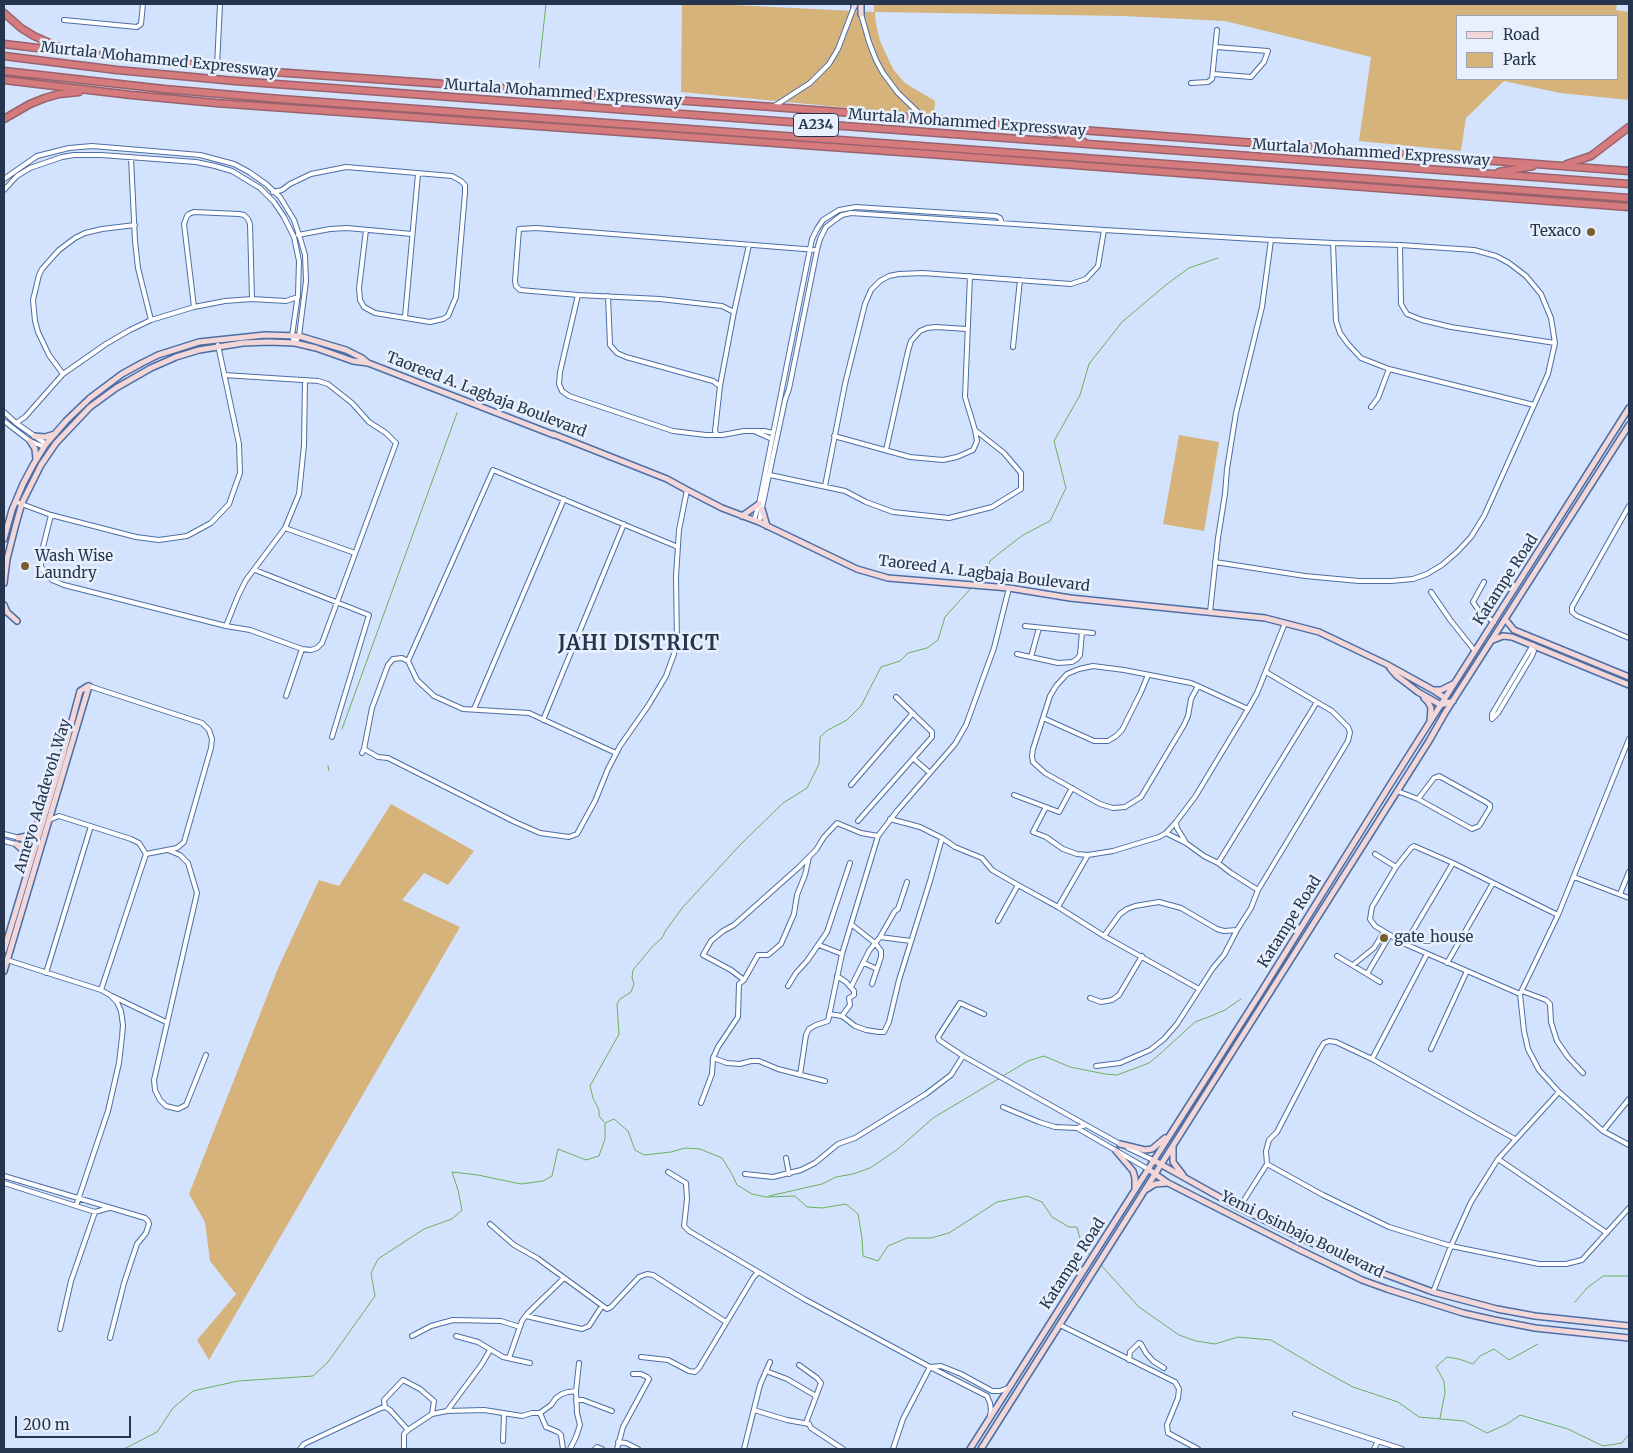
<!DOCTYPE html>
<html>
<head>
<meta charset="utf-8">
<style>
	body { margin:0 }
	#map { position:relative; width:1633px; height:1453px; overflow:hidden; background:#d3e3fd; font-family:Merriweather,serif }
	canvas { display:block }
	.frame { position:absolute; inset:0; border:5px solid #25354d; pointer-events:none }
	.legend { position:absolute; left:1456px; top:15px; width:162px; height:65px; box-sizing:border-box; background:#e8f0fd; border:1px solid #9aa5b7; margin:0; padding:6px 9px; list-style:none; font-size:15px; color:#25354d }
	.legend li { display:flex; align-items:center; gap:10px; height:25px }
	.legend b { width:25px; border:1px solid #9aa5b7 }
	.scale { position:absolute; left:15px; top:1416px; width:116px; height:22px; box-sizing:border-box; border:2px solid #25354d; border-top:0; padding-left:6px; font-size:15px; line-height:18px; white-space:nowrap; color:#25354d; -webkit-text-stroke:4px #e8f0fd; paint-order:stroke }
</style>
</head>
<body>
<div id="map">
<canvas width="1633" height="1453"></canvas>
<div class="frame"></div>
<ul class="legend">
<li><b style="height:6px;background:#f3d7d8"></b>Road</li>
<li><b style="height:14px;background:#d5b37b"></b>Park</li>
</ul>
<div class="scale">200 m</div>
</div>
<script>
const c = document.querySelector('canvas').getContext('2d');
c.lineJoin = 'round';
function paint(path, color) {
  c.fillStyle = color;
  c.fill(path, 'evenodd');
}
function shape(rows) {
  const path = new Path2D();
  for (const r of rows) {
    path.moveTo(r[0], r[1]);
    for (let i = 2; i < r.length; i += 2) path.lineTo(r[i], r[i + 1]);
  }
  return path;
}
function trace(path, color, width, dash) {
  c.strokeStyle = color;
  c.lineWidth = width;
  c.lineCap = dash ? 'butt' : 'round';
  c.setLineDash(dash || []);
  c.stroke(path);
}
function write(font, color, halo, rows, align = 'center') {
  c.font = font + ' Merriweather,serif';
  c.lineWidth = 5;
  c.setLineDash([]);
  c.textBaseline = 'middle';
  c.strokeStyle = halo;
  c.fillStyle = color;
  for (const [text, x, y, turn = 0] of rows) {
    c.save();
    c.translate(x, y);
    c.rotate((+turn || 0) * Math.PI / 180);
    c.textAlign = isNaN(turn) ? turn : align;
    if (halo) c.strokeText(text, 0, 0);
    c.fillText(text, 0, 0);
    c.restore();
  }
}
paint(shape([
	[682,4,714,4,874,12,874,4,1617,4,1616,10,1629,12,1629,100,1560,93,1504,81,1466,118,1461,151,1359,141,1371,57,1225,21,1123,16,875,12,876,24,880,41,893,69,905,83,935,101,934,116,681,92],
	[1457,16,1617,16,1617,79,1457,79],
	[1179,435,1219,442,1204,531,1163,524],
	[391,804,474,851,448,885,424,873,402,900,460,927,209,1360,197,1340,236,1294,210,1261,205,1222,189,1194,279,966,319,880,339,886]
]), '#d5b37b');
trace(shape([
	[539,68,546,4],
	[974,584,987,570,990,561,1002,551,1023,535,1050,521,1066,488,1054,441,1080,395,1089,364,1122,322,1167,284,1189,268,1218,258],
	[342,729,457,413],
	[328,766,329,771],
	[1003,1076,1028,1061,1044,1056,1070,1067,1105,1074,1117,1075,1149,1063,1161,1053,1195,1022,1211,1016,1225,1010,1241,999],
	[604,1122,599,1116,599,1110,593,1098,590,1086,619,1034,617,1004,620,999,631,992,634,984,632,977,633,970,652,947,662,938,666,930,683,907,740,845,783,803,807,788,819,764,820,737,828,730,847,720,861,706,881,667,900,661,908,653,927,648,938,640,945,617,972,587],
	[769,1196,822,1184,836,1177,853,1174,870,1168,898,1149,933,1118,1000,1078],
	[1100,1264,1139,1307,1179,1335,1196,1341,1215,1344,1238,1337,1271,1340,1320,1369,1353,1387,1398,1402,1419,1417,1464,1421,1487,1433,1507,1424,1520,1415,1568,1429,1603,1446,1622,1443,1629,1434],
	[1575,1302,1587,1288,1603,1276,1629,1276],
	[1440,1418,1445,1393,1444,1381,1436,1367,1447,1357,1459,1359,1473,1364,1480,1356,1494,1349,1509,1360,1538,1344],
	[124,1449,157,1432,173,1408,193,1391,238,1381,313,1376,328,1362,375,1296,371,1273,378,1259,424,1229,452,1219,462,1210,458,1190,452,1172,478,1175,521,1184,543,1181,552,1176,558,1149,586,1160,599,1156,605,1139,605,1123,614,1119,628,1131,635,1150,644,1155,671,1152,685,1148,700,1149,722,1158,732,1174,737,1185,752,1194,766,1197,795,1196,807,1207,822,1208,846,1204,858,1214,862,1238,863,1256,878,1261,888,1246,907,1238,931,1238,949,1233,997,1202,1027,1196,1042,1202,1052,1217,1069,1227,1077,1227,1082,1247,1090,1255]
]), '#6caf5a', 1);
const street = shape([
	[861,14,869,42,876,60,883,73,898,93,924,118],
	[64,20,137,27,141,24,143,4],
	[217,66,220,4],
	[1214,74,1251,77,1264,62,1268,51,1216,47],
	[1191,83,1208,82,1212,79,1217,30],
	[773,107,810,83,829,64,838,49,854,7],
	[131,158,135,241,138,268,151,320],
	[4,179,37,156,69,148,92,146,200,155,234,164,249,172,266,184,280,197,294,220,300,238,305,255,306,281,299,336,295,343],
	[4,190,17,176,30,168,62,157,74,155,101,155,196,162,215,166,232,171,260,188,274,202,284,217,294,237,299,261,298,294,292,336,295,343],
	[273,192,282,190,290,184,311,174,346,167,452,176,461,181,465,185,465,193,456,297,448,316,443,319,430,322,375,313,364,307,360,300,359,288,366,230],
	[298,235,330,229,347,228,412,234],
	[1400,245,1333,243,1336,321,1340,333,1348,344,1361,358,1389,369,1534,405],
	[578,295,560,372,559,384,562,391,569,396,673,431,706,435,722,435,744,431,764,431,773,433],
	[608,296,610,345,617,353,626,357,713,381,720,386],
	[194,307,184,224,187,216,189,214,194,212,239,214,244,215,248,219,250,224,252,299],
	[734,312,722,306,660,299,578,295,520,290,516,286,515,281,519,229,536,228,817,250],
	[405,317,418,174],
	[1013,347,1020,280],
	[63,374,49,355,38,332,35,321,33,300,39,275,42,269,59,250,75,238,85,233,102,229,135,225],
	[1371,407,1378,398,1389,369],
	[4,412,16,423,46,444],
	[4,421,30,441,44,447],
	[16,423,25,417,63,374,106,344,130,330,151,320,194,307,225,301,252,299,286,301,298,297],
	[756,432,772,439],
	[717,435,715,431,720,386,734,312,749,245],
	[834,436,910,457,943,460,957,457,973,450,977,441,975,430,965,397,970,276],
	[886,450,908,351,911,341,920,331,927,328,936,327,967,329],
	[770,475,845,491,866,502,893,512,949,518,992,507,1021,489,1021,473,1004,453,975,430],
	[825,486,845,384,865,304,871,290,880,281,889,276,899,274,923,273,1071,284,1086,279,1098,266,1104,230],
	[19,503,51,515,136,537,159,540,187,536,211,523,229,504,240,473,239,444,218,345],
	[1629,506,1572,607,1572,612,1577,616,1629,638],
	[51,515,41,555,41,566,44,572,52,580,64,585,226,626,250,630,302,649,311,650,317,648,322,643,396,443,386,433,369,422,352,403,328,384,318,381,224,375],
	[754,520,759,504,812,239,817,229,823,220,839,210,856,207,996,216,1000,218,1002,223],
	[759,522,785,400,789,389,817,250,820,239,826,227,835,220,842,215,851,213,1104,230,1271,240],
	[285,528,355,553],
	[1215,562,1305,576,1359,581,1391,581,1413,579,1427,574,1442,565,1457,552,1471,537,1484,516,1548,374,1555,343,1551,318,1541,294,1526,276,1509,263,1496,256,1474,250,1400,245,1401,304,1407,314,1422,320,1451,327,1555,343],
	[255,570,369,615,332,737],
	[1484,582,1473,602,1479,611,1494,622],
	[1431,592,1451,621,1475,651],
	[1210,612,1218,538,1225,494,1227,469,1236,413,1262,307,1271,240,1333,243],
	[226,626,238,596,246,580,285,528,299,494,304,445,305,380],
	[1025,626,1093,633],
	[1531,649,1534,651,1532,656,1498,713,1492,719,1492,714,1533,645],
	[1017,654,1058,663,1072,662,1077,659,1080,655,1082,632],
	[1031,657,1039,628],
	[89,686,202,723,209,730,212,739,211,748,184,842,177,848,146,854],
	[1198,686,1191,699,1188,716,1184,725,1141,797,1125,807,1113,808,1100,804,1045,773,1033,762,1032,756,1033,749,1050,696,1056,686,1067,674,1079,669,1093,666,1124,670,1191,683,1198,686,1248,709,1257,693,1285,623],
	[286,696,302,649],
	[474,709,564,499],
	[1043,718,1094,741,1108,741,1116,736,1122,730,1141,692,1148,675],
	[543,720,624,524],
	[1629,739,1558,915,1520,994,1524,1031,1528,1049,1539,1070,1559,1092,1603,1131,1629,1145],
	[364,749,378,757,388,758,515,822,540,833,569,837,577,834,595,801,608,769,620,746,648,706,666,676,674,654,677,644,676,576,679,530,687,490],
	[362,753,364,749,372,708,388,665,393,659,402,658,408,661],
	[616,753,529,713,463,709,434,696,417,680,408,661,493,470,678,547],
	[914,759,930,773],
	[851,785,913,713],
	[1397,791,1418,799,1472,829,1479,826,1490,808,1490,805,1486,802,1439,776,1434,778,1418,799],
	[1014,795,1046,807,1033,832,1046,837,1063,849,1077,854,1088,855,1113,851,1159,837,1166,833,1176,822,1195,797,1248,709],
	[1046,807,1059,812,1072,788],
	[49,820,59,816,131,839,139,843,146,854,101,990],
	[858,821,932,737,932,732,896,697],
	[1176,823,1177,828,1185,841],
	[1166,833,1186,843,1204,856,1218,863,1231,873,1258,890],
	[4,834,42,844],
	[942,838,955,847,982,858,992,870,1018,885,1058,907,1104,936,1199,989],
	[4,841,35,849],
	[168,850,180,855,188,863,197,893,154,1080,155,1090,160,1100,166,1106,178,1109,186,1105,206,1055],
	[1375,854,1396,867],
	[1218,863,1317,702],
	[1574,877,1629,898],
	[1620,894,1629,872],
	[1058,907,1088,855],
	[998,921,1018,885],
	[851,924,875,943,881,951,881,957,872,984],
	[1104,936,1120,914,1127,909,1135,906,1159,902,1181,908,1217,929,1224,931,1237,930],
	[880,937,911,941],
	[1405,944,1453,863],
	[819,945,842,954],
	[1337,956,1367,974,1390,935],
	[4,959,101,990,110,995,117,1002,121,1011,123,1025,122,1037,119,1063,108,1111,76,1206],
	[864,963,877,969],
	[1447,963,1493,883],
	[1353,965,1374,948,1384,932],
	[46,973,91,826],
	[1367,974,1380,982],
	[837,976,846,982,854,991,854,995,849,998,850,1005,842,1016],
	[744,980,758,955,768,955,781,944,794,914,797,895,805,875,809,857],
	[788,986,796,973,807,961,827,932,850,863],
	[851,987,869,951,880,937,895,911,898,909,907,882],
	[1522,991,1546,1000,1550,1004,1551,1022,1557,1041,1568,1057,1583,1073],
	[1520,994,1405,944,1375,926,1370,919,1372,907,1396,867,1411,848,1414,846,1453,863,1558,915],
	[112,996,166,1022],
	[1090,998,1101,1002,1112,1000,1119,995,1142,956],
	[829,1014,842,1016,855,1026,866,1030,879,1032,884,1032,889,1022,899,980,930,881,942,838,920,827,890,819],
	[1431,1049,1467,971],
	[963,1056,939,1040,938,1037,960,1003,984,1014],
	[713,1058,727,1063,740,1064,751,1061,759,1061,778,1069,825,1081],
	[1372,1059,1427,954],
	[1096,1066,1120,1063,1150,1050,1164,1039,1177,1024,1213,968,1224,955,1237,930,1251,908,1258,890,1348,741,1350,732,1348,727,1332,711,1266,672],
	[800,1075,806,1035,809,1029,816,1025,828,1021,842,954,878,836,897,811,955,744,966,725,994,648,1009,588],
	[701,1103,712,1074,713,1058,718,1047,738,1017,739,984,744,980,731,970,703,955,711,941,723,931,734,925,798,868,816,850,824,837,837,823,861,833,878,836],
	[1003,1107,1039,1122,1055,1127,1077,1128,1086,1125,1122,1145],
	[1077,1128,1148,1169],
	[1603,1131,1629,1099],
	[1128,1148,1153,1160],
	[786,1158,789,1174],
	[1498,1159,1607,1233],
	[1267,1164,1323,1195,1389,1227,1451,1246,1539,1264,1566,1264,1582,1260,1629,1208],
	[668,1172,686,1183,687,1199,684,1226,689,1231,804,1299,930,1367,987,1396,990,1403,991,1410,990,1416],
	[745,1174,773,1177,801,1170,815,1163,838,1144,855,1138,926,1094,951,1075,963,1056,1086,1125],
	[4,1176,145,1218,148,1221,149,1224,146,1233,137,1244,124,1283,110,1338],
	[4,1183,95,1212,109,1208],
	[1239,1208,1267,1164,1266,1151,1269,1140,1277,1132,1319,1051,1324,1043,1329,1041,1336,1042,1372,1059,1515,1139],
	[490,1224,514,1245,537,1258,607,1309,611,1307,639,1277,647,1274,653,1275,726,1322],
	[1433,1292,1451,1246,1471,1202,1498,1159,1559,1092],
	[526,1316,582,1329,589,1326,602,1306],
	[1060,1325,1175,1382,1179,1389,1178,1398,1167,1425,1168,1433,1198,1449],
	[60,1329,71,1281,95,1212],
	[412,1336,431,1326,453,1320,501,1321,520,1327],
	[456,1336,478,1342,503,1357,530,1363],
	[641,1357,668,1360,689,1371,695,1372,699,1368,753,1278,758,1272],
	[509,1358,522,1321,527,1314,564,1278],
	[1129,1360,1130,1352,1139,1343,1141,1344,1146,1353,1153,1361,1164,1368],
	[799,1365,817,1378,821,1383,806,1423],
	[930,1367,941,1366,961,1374,992,1391,1000,1391,1008,1388],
	[766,1371,787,1379,816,1396],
	[576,1400,583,1400,612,1411],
	[385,1407,384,1400,403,1380,420,1389,434,1401,432,1414],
	[754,1410,787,1420,809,1424,811,1428,843,1449],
	[447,1411,482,1364,490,1350],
	[540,1413,546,1427,558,1432,561,1435,563,1449],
	[1295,1414,1402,1449],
	[503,1441,504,1414],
	[618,1442,626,1443,638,1449],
	[300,1449,304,1444,381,1408,385,1407,390,1410,408,1430,432,1414,447,1411,484,1410,522,1416,532,1413,540,1413,551,1405,556,1398,562,1394,568,1392,576,1391],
	[404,1449,404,1434,408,1430],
	[570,1449,576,1437,580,1425,577,1413,576,1391,579,1363],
	[595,1449,597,1447,602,1449],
	[617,1449,623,1427,649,1379,647,1377,641,1374,633,1374],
	[744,1449,760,1385,770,1362],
	[893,1449,903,1419,930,1367],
	[1374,1449,1378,1441]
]);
const secondary = shape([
	[854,7,855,4],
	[861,14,861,4],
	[553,434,667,479,687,490,722,508,759,522,857,569,888,578,1009,588,1070,598,1265,618,1319,632,1386,664,1433,690,1445,698,1445,700],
	[34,436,45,437,55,434],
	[30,441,35,449,36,459],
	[762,509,767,526],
	[742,516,759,504],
	[4,539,12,510,23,484,33,465,46,444,66,421,90,398,122,374,142,363,158,355,199,342,265,335,299,336,346,350,362,358,368,363],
	[4,583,7,559,16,524,22,503,41,465,56,443,90,407,116,388,151,368,176,357,199,350,243,343,269,342,295,343,316,348,353,361,368,363,554,435],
	[4,605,7,612,17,621],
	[1505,619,1514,630,1629,677],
	[1493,640,1503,636,1512,637,1629,685],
	[1390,668,1397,676,1418,692,1441,705,1453,701],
	[1433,690,1441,690,1453,684],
	[1424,698,1428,702,1431,708,1430,721],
	[18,838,27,836,32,833,42,816],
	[16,844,24,851,28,864],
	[4,950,62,758,80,691,88,686],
	[4,971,89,686],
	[1120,1144,1145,1150,1152,1149,1165,1138],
	[1173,1147,1173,1162,1183,1175],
	[1116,1151,1133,1171,1135,1178,1135,1189],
	[1153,1160,1239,1208,1303,1239,1371,1269,1433,1292,1497,1309,1535,1316,1629,1326],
	[1148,1169,1168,1183,1298,1249,1362,1280,1387,1289,1463,1313,1494,1320,1535,1328,1629,1338],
	[1147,1189,1155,1184,1167,1183],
	[970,1449,1261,992,1388,788,1629,408],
	[981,1449,1429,741,1445,713,1629,425]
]);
const highway = shape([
	[4,13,21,28,34,36,61,48],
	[4,44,96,55,259,71,773,107,1629,171],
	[4,56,117,70,235,81,1629,184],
	[4,71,164,89,280,99,1629,198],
	[4,80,131,95,216,103,929,154,1629,207],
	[563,103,597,97],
	[4,119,30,104,45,98,59,94,79,92],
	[1049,131,1084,142],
	[1567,164,1591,156,1629,127],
	[1499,172,1533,166]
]);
trace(street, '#4b6ea6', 6);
trace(secondary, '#4b6ea6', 8);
trace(highway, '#98626c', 9);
trace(street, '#fff', 4);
trace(secondary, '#f3d7d8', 5);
trace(highway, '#d67b7d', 6);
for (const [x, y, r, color] of [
	[1591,232,5,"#775d2f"],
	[25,566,5,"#775d2f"],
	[1384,938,5,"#775d2f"]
]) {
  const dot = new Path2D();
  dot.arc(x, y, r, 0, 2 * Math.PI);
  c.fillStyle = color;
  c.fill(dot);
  trace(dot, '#e8f0fd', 2);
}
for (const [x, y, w] of [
	[816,125,45]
]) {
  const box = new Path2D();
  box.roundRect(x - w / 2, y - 11.5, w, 23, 4);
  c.fillStyle = '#e8f0fd';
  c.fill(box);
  trace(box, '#25354d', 1);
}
write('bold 14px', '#25354d', null, [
	["A234",816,125]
]);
write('15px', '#25354d', '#e8f0fd', [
	["Murtala Mohammed Expressway",159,60,6],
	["Murtala Mohammed Expressway",563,93,4],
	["Murtala Mohammed Expressway",967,123,4],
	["Murtala Mohammed Expressway",1371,153,4],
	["Taoreed A. Lagbaja Boulevard",486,395,21],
	["Taoreed A. Lagbaja Boulevard",984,574,7],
	["Katampe Road",1506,580,-57],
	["Ameyo Adadevoh Way",43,796,-73],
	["Katampe Road",1290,922,-58],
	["Yemi Osinbajo Boulevard",1302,1235,26],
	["Katampe Road",1073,1264,-57]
]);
write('15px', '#25354d', '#e8f0fd', [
	["Texaco",1581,232,"right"],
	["Wash Wise",35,557],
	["Laundry",35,574],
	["gate_house",1394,938]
], 'left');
c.letterSpacing = '1px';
write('bold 20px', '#25354d', '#e8f0fd', [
	["JAHI DISTRICT",639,644]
]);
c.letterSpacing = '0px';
</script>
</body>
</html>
